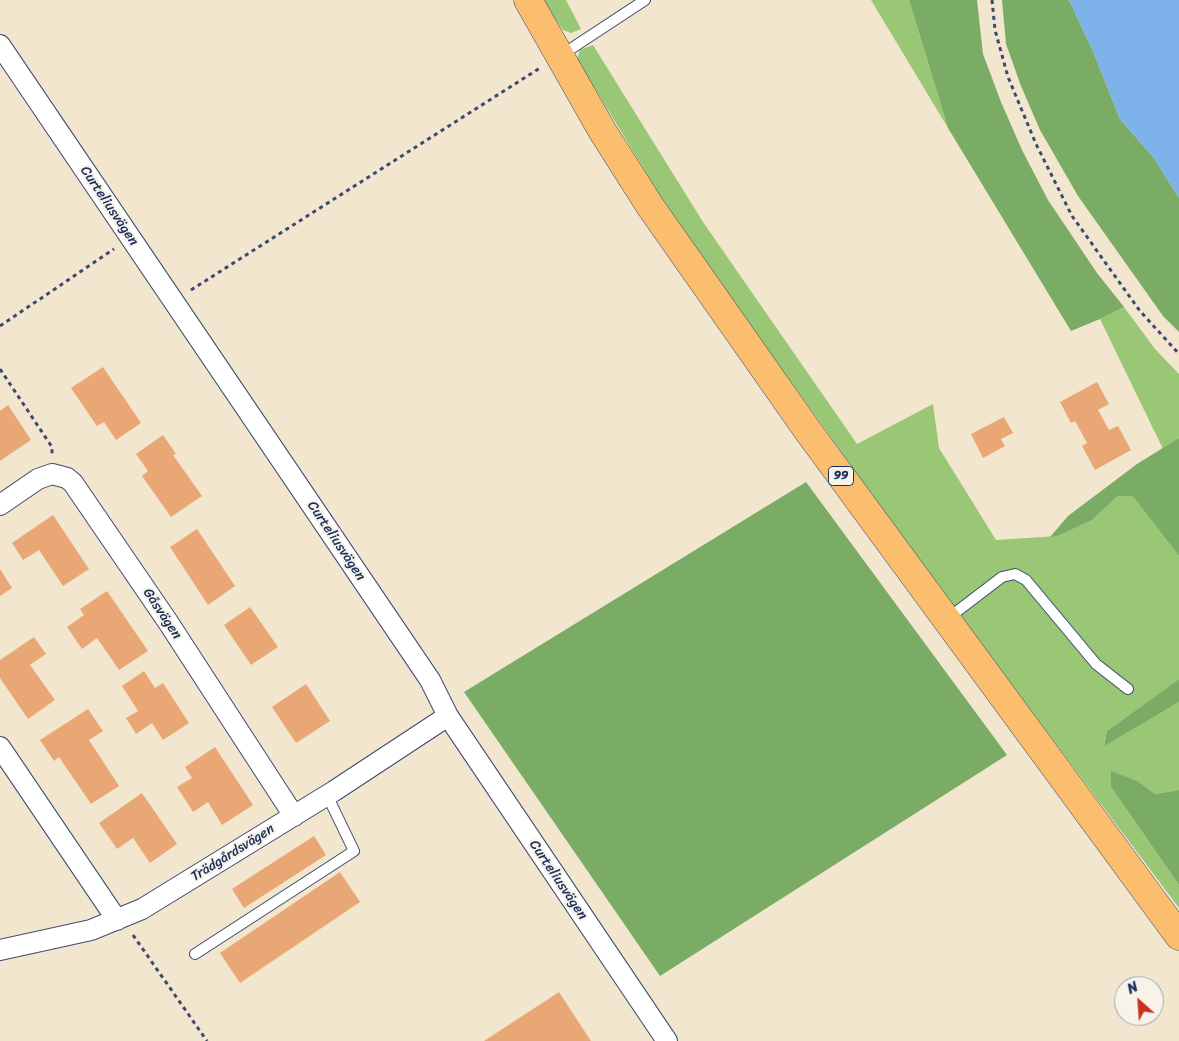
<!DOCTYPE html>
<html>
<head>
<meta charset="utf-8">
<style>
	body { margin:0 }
	#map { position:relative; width:1179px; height:1041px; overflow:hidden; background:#f2e6ce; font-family:Sriracha,sans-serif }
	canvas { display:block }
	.north { position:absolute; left:1114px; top:976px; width:50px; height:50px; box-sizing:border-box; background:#f7f3e8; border:1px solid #9fa5b1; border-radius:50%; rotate:334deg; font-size:14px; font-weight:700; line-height:20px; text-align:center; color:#1b2f5e }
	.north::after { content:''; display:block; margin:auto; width:18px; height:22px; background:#c8321e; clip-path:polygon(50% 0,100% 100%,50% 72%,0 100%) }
</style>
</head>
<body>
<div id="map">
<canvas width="1179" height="1041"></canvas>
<div class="north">N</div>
</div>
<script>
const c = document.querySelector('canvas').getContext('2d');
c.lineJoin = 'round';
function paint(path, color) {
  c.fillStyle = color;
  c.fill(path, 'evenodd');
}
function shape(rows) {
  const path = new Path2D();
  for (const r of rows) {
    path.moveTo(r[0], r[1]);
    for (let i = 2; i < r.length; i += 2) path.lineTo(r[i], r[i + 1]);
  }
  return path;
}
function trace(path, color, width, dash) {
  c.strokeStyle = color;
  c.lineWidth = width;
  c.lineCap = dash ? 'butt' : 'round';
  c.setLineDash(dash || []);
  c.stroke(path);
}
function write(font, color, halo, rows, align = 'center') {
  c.font = font + ' Sriracha,sans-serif';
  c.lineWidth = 4.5;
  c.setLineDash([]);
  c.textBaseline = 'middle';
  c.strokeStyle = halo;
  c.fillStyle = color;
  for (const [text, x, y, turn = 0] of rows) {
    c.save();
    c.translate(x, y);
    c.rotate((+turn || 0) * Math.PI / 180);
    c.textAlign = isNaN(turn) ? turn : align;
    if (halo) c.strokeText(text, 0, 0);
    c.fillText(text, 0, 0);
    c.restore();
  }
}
paint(shape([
	[542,0,566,0,581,29,571,33,563,30],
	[871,0,909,0,948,128],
	[593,45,703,222,857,444,933,404,939,448,996,540,1058,536,1092,520,1118,496,1134,496,1179,556,1179,679,1107,731,1104,745,1179,702,1179,790,1155,794,1139,782,1111,787,1179,885,1179,908,942,592,697,251,658,192,577,59,580,50],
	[1124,307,1155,349,1179,374,1179,438,1163,449,1100,319]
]), '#99c775');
paint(shape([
	[909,0,977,0,983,54,1001,102,1022,150,1048,200,1097,273,1124,307,1100,319,1071,331,948,128],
	[1002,0,1069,0,1093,51,1120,119,1154,158,1179,198,1179,332,1163,316,1078,196,1040,130,1021,86,1006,44],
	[1179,438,1179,556,1133,496,1118,496,1092,520,1058,536,1050,537,1068,516,1137,464],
	[806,482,1007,755,660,976,464,692],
	[1179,679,1179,702,1104,746,1107,731],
	[1111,771,1139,782,1155,794,1179,790,1179,885,1111,787]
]), '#7aac66');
paint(shape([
	[1069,0,1179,0,1179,198,1154,158,1120,119,1093,51]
]), '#7eb2eb');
paint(shape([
	[103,367,141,423,116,440,104,422,97,426,71,388],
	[1097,382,1109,404,1098,410,1109,430,1118,426,1131,450,1095,470,1082,446,1087,443,1075,421,1071,423,1060,402],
	[8,405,31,440,0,461,0,411],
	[1004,417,1013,433,1001,439,1005,446,983,458,971,434],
	[163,435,176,454,173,455,202,496,171,517,142,476,148,471,136,454],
	[53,515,89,569,63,586,39,550,23,560,12,543],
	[197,529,235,586,208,605,170,547],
	[0,569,12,588,0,596],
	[107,591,148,651,119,670,97,638,82,649,67,627,84,615,80,609],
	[250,607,278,647,251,665,224,625],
	[34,637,46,654,30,665,55,700,28,719,0,678,0,660],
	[144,671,155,688,163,683,189,723,163,740,152,723,136,734,126,718,138,711,122,686],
	[306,684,330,721,296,743,272,707],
	[88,709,103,731,89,740,119,786,91,804,59,757,54,761,40,740],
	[215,747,253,805,222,825,208,802,193,812,177,787,192,778,185,767],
	[142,793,177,844,150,863,133,838,117,849,99,823],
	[314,836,326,855,244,908,232,889],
	[340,872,360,902,240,983,220,953],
	[559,992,591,1041,484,1041]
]), '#e9a776');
const lane = shape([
	[560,56,645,0],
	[947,619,1002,577,1015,574,1026,580,1096,664,1128,689],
	[195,954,354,851,327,795]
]);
const street = shape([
	[0,45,430,680,448,716,667,1041],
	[0,505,38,479,52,474,67,478,73,483,168,622,294,816],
	[0,747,117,920],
	[0,950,91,930,142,909,334,791,448,716]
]);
const primary = shape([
	[528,0,603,132,650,206,808,431,1179,936]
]);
trace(lane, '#3b4a6f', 12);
trace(street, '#3b4a6f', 22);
trace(primary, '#3b4a6f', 29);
trace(shape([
	[992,0,995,30,1008,77,1036,144,1072,216,1140,311,1179,354],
	[191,290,540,68],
	[0,326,114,249],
	[0,369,52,447,52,454],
	[133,935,207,1041]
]), '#3b4a6f', 3, [4, 4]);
trace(lane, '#fff', 10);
trace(street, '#fff', 20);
trace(primary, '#fbbd6e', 28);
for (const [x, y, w] of [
	[841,476,25]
]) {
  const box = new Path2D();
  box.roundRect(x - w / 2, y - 9.5, w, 19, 4);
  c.fillStyle = '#f7f3e8';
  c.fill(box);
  trace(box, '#1b2f5e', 1);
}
write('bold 12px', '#1b2f5e', null, [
	["99",841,476]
]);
write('14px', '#1b2f5e', '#f7f3e8', [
	["Curteliusvägen",109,206,56],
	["Curteliusvägen",336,541,56],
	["Gåsvägen",162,614,56],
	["Trädgårdsvägen",233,853,-32],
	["Curteliusvägen",558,880,56]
]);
</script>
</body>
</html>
